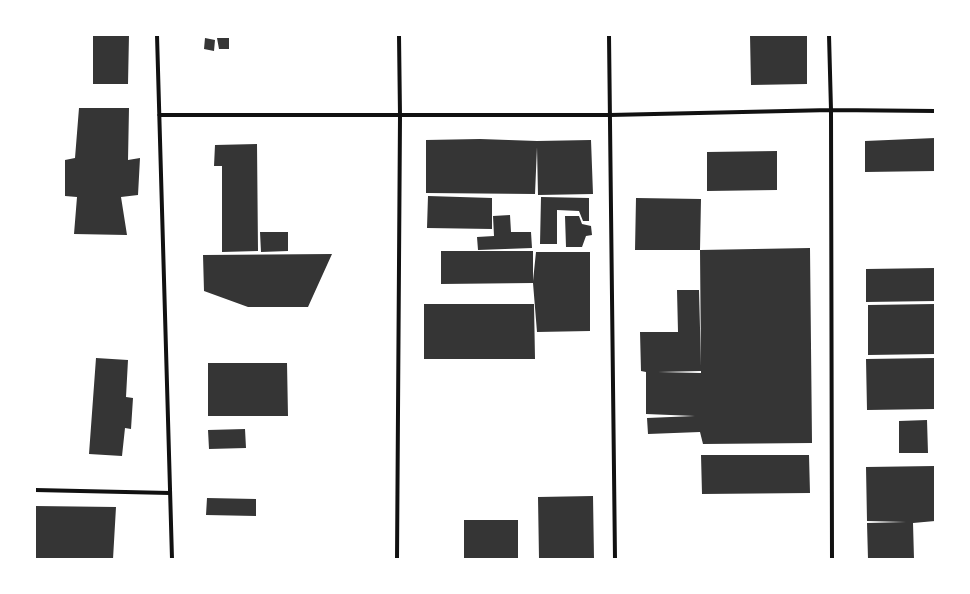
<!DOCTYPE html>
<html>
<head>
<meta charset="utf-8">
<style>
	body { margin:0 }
	#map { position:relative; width:970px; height:594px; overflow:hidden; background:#fff; font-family:Literata,serif }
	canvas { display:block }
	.frame { position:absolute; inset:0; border:36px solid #fff; pointer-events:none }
</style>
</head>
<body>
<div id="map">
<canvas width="970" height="594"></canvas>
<div class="frame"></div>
</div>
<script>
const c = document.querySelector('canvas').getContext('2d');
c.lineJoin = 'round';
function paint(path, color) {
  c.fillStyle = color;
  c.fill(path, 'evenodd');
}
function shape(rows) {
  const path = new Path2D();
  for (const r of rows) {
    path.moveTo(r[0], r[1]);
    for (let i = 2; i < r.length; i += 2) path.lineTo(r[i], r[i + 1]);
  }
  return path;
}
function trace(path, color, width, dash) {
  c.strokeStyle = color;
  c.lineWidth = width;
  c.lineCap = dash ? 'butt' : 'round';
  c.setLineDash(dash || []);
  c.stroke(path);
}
paint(shape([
	[93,35,129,35,128,84,93,84],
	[750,35,807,35,807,84,751,85],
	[205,38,215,40,214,51,204,49],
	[217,38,229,38,229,49,219,49],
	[79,108,129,108,128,160,140,158,138,195,121,197,127,235,74,234,77,197,65,196,65,160,75,158],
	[935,138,935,171,865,172,865,141],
	[480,139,537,141,591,140,593,194,538,195,537,147,535,194,426,193,426,140],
	[257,144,258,251,222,252,222,166,214,166,215,145],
	[777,151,777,190,707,191,707,152],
	[428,196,492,198,492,229,427,228],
	[541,197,589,198,589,221,583,221,579,211,557,210,557,244,540,244],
	[636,198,701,199,700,250,635,250],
	[510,215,511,232,531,232,532,248,478,250,477,237,494,236,493,216],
	[565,216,579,216,582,224,591,226,592,235,586,236,582,247,566,247],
	[260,232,288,232,288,251,261,252],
	[810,248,812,443,703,444,700,432,648,434,647,418,695,416,646,414,646,372,641,371,640,332,678,332,677,290,699,290,701,366,700,250],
	[701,371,701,373,658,372],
	[441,251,533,251,533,281,536,252,590,252,590,331,537,332,533,283,441,284],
	[332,254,308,307,248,307,204,291,203,255],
	[935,268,935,301,866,302,866,269],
	[424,304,534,304,535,359,424,359],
	[935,304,935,354,868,355,868,305],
	[96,358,128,360,126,397,133,398,131,429,125,428,122,456,89,454],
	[935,358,935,409,867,410,866,359],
	[208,363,287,363,288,416,208,416],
	[927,420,928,453,899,453,899,421],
	[245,429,246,448,209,449,208,430],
	[701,455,809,455,810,493,702,494],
	[935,466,935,521,913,523,914,559,868,559,867,523,906,522,867,521,866,467],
	[593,496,594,559,539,559,538,497],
	[207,498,256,499,256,516,206,515],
	[35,506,116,507,113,559,35,559],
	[464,520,518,520,518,559,464,559]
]), '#353535');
trace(shape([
	[157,35,172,559],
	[609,35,615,559],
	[829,35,831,110,832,559],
	[159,115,610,115,831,110,935,111],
	[35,490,170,493],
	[397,559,400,116,399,35]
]), '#111', 4);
</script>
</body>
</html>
